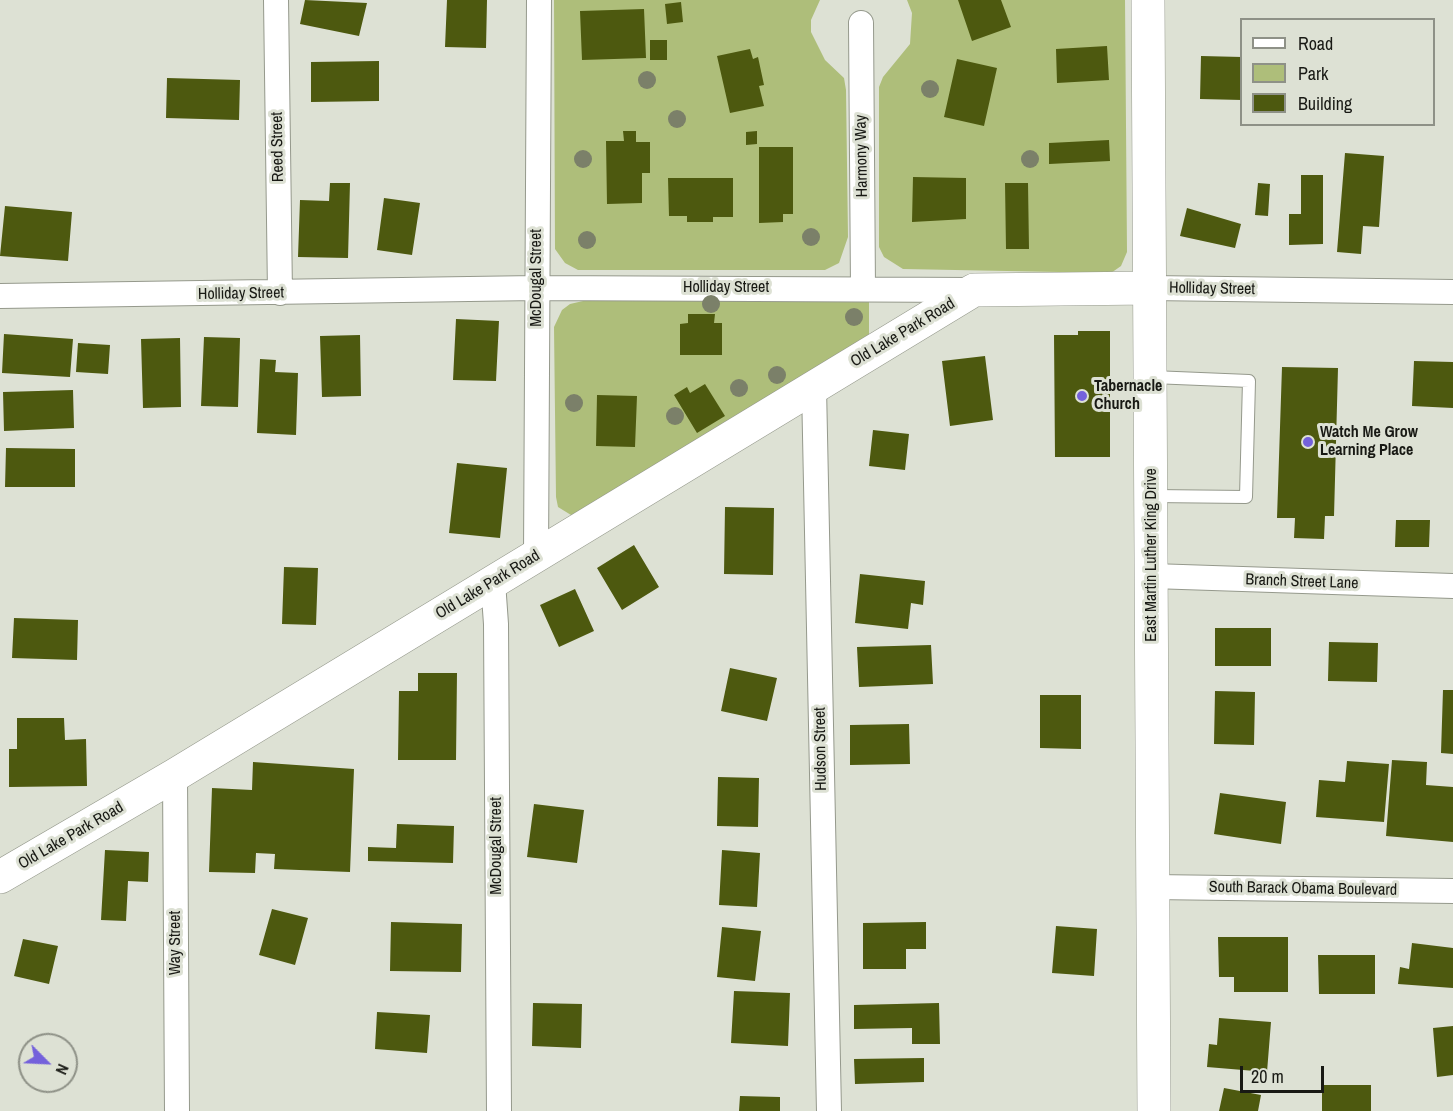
<!DOCTYPE html>
<html>
<head>
<meta charset="utf-8">
<style>
	body { margin:0 }
	#map { position:relative; width:1453px; height:1111px; overflow:hidden; background:#dde1d4; font-family:"Archivo Narrow",sans-serif }
	canvas { display:block }
	.legend { position:absolute; left:1240px; top:18px; width:195px; height:108px; box-sizing:border-box; background:#dde1d4; border:2px solid #8e9187; margin:0; padding:8px 10px; list-style:none; font-size:18px; color:#181914 }
	.legend li { display:flex; align-items:center; gap:12px; height:30px }
	.legend b { width:30px; border:2px solid #8e9187 }
	.north { position:absolute; left:18px; top:1033px; width:60px; height:60px; box-sizing:border-box; background:#dde1d4; border:2px solid #8e9187; border-radius:50%; rotate:114deg; font-size:16px; font-weight:700; line-height:24px; text-align:center; color:#181914 }
	.north::after { content:''; display:block; margin:auto; width:21px; height:27px; background:#7461db; clip-path:polygon(50% 0,100% 100%,50% 72%,0 100%) }
	.scale { position:absolute; left:1240px; top:1066px; width:84px; height:27px; box-sizing:border-box; border:3px solid #181914; border-top:0; padding-left:8px; font-size:18px; line-height:21px; white-space:nowrap; color:#181914; -webkit-text-stroke:4px #dde1d4; paint-order:stroke }
</style>
</head>
<body>
<div id="map">
<canvas width="1453" height="1111"></canvas>
<ul class="legend">
<li><b style="height:8px;background:#fff"></b>Road</li>
<li><b style="height:16px;background:#aebe7a"></b>Park</li>
<li><b style="height:16px;background:#4d590f"></b>Building</li>
</ul>
<div class="north">N</div>
<div class="scale">20 m</div>
</div>
<script>
const c = document.querySelector('canvas').getContext('2d');
c.lineJoin = 'round';
function paint(path, color) {
  c.fillStyle = color;
  c.fill(path, 'evenodd');
}
function shape(rows) {
  const path = new Path2D();
  for (const r of rows) {
    path.moveTo(r[0], r[1]);
    for (let i = 2; i < r.length; i += 2) path.lineTo(r[i], r[i + 1]);
  }
  return path;
}
function trace(path, color, width, dash) {
  c.strokeStyle = color;
  c.lineWidth = width;
  c.lineCap = dash ? 'butt' : 'round';
  c.setLineDash(dash || []);
  c.stroke(path);
}
function write(font, color, halo, rows, align = 'center') {
  c.font = font + ' "Archivo Narrow",sans-serif';
  c.lineWidth = 6;
  c.setLineDash([]);
  c.textBaseline = 'middle';
  c.strokeStyle = halo;
  c.fillStyle = color;
  for (const [text, x, y, turn = 0] of rows) {
    c.save();
    c.translate(x, y);
    c.rotate((+turn || 0) * Math.PI / 180);
    c.textAlign = isNaN(turn) ? turn : align;
    if (halo) c.strokeText(text, 0, 0);
    c.fillText(text, 0, 0);
    c.restore();
  }
}
paint(shape([
	[554,0,820,0,811,20,811,32,825,60,844,78,846,90,848,237,839,263,825,270,578,270,565,263,555,249],
	[907,0,1125,0,1127,252,1121,266,1111,273,903,269,884,257,879,247,879,87,883,77,910,44,912,13],
	[583,301,869,301,869,342,583,514,571,515,558,507,556,497,554,327,562,310,570,304]
]), '#aebe7a');
paint(shape([
	[305,0,367,3,359,36,300,24],
	[447,0,487,0,486,48,445,47],
	[958,0,1001,0,1011,27,972,41],
	[681,2,683,22,667,24,665,4],
	[644,9,646,58,582,60,580,11],
	[650,40,667,40,667,60,650,60],
	[1107,46,1109,80,1057,83,1056,49],
	[750,49,753,59,758,57,764,85,759,86,764,106,730,113,717,56],
	[1201,56,1242,57,1242,100,1200,99],
	[957,59,997,68,984,126,944,117],
	[379,61,379,101,311,102,311,62],
	[167,78,240,80,239,120,166,118],
	[623,131,636,131,636,142,650,142,650,173,642,173,642,203,607,204,606,141,624,141],
	[757,131,757,144,746,145,746,132],
	[1109,140,1110,161,1049,164,1049,143],
	[759,147,793,147,793,214,783,214,783,222,759,223],
	[1345,153,1384,156,1379,227,1363,226,1361,254,1337,252],
	[1301,175,1323,175,1323,244,1289,245,1289,214,1301,214],
	[913,177,966,178,966,219,912,222],
	[668,178,733,178,733,217,713,217,713,222,687,222,687,216,669,216],
	[330,183,350,183,348,258,298,257,300,200,329,201],
	[1005,183,1028,183,1029,249,1006,249],
	[1258,183,1270,184,1268,216,1255,215],
	[384,198,420,203,412,255,377,250],
	[5,206,72,212,68,261,0,256],
	[1187,208,1241,224,1235,248,1180,236],
	[688,314,715,314,714,323,722,323,722,355,680,355,680,324,688,323],
	[456,319,499,321,496,381,453,380],
	[1078,331,1110,331,1110,457,1055,457,1054,335,1078,335],
	[4,334,73,339,70,377,2,373],
	[360,335,361,396,322,397,320,336],
	[204,337,240,338,238,407,201,406],
	[180,338,181,407,143,408,141,339],
	[78,343,110,345,108,374,76,372],
	[985,356,993,420,950,426,942,361],
	[260,359,276,360,275,372,298,373,296,435,257,433],
	[1414,361,1453,362,1453,408,1412,406],
	[1282,367,1338,368,1334,516,1325,516,1324,539,1294,538,1295,518,1277,518],
	[705,384,725,416,697,433,674,395,687,387,690,393],
	[73,390,74,428,4,431,3,392],
	[597,395,637,396,635,447,596,446],
	[873,430,909,434,905,470,869,466],
	[6,448,75,449,75,487,5,487],
	[457,463,507,468,500,538,449,533],
	[725,507,774,508,773,575,724,574],
	[1396,520,1430,520,1429,547,1395,547],
	[634,545,659,587,622,610,597,568],
	[284,567,318,568,316,625,282,624],
	[860,574,925,581,923,605,911,603,908,629,855,623],
	[575,589,594,631,559,647,540,605],
	[14,618,78,620,77,660,12,658],
	[1215,628,1271,628,1271,666,1215,666],
	[1329,642,1378,643,1377,682,1328,681],
	[931,645,933,684,859,687,857,647],
	[730,668,777,678,767,721,721,711],
	[418,673,457,673,456,760,398,760,399,691,418,691],
	[1443,690,1453,690,1453,754,1441,753],
	[1215,691,1255,692,1254,745,1214,744],
	[1040,695,1081,695,1081,749,1040,748],
	[17,718,64,718,65,740,86,739,87,786,9,787,9,749,17,749],
	[909,724,910,764,850,765,850,725],
	[1392,760,1427,762,1426,785,1453,787,1453,842,1386,836],
	[1347,761,1389,764,1384,822,1316,817,1319,780,1345,782],
	[253,762,354,769,350,872,274,869,275,854,256,853,255,873,209,872,212,788,252,790],
	[718,777,759,778,758,827,717,826],
	[1220,793,1286,802,1281,844,1214,834],
	[534,804,584,810,577,863,527,857],
	[397,824,454,826,453,863,368,861,368,847,396,848],
	[105,850,149,852,148,882,128,881,126,921,101,920],
	[722,850,760,853,757,907,719,905],
	[272,909,308,918,295,965,259,955],
	[391,922,462,924,461,972,390,971],
	[926,922,926,949,906,949,906,969,863,969,863,923],
	[1056,926,1097,929,1094,976,1052,973],
	[722,927,761,931,755,981,717,977],
	[1218,937,1288,937,1288,992,1234,992,1234,977,1219,977],
	[23,939,58,946,49,984,14,976],
	[1412,943,1453,948,1453,988,1398,984,1400,967,1409,969],
	[1318,955,1375,955,1375,994,1319,994],
	[734,991,790,993,788,1046,731,1043],
	[533,1003,582,1004,581,1048,532,1046],
	[939,1003,940,1044,912,1044,912,1028,854,1029,854,1005],
	[377,1012,430,1015,427,1053,375,1049],
	[1219,1018,1271,1022,1267,1072,1207,1067,1209,1044,1217,1045],
	[1453,1026,1453,1075,1437,1077,1433,1028],
	[924,1058,924,1082,855,1084,854,1059],
	[1322,1085,1371,1085,1371,1111,1322,1111],
	[1224,1088,1261,1095,1258,1111,1219,1111],
	[740,1096,780,1097,780,1111,739,1111]
]), '#4d590f');
const lane = shape([
	[1152,377,1249,381,1246,497,1153,496]
]);
const street = shape([
	[276,0,280,293],
	[861,23,863,289],
	[1150,288,1453,292],
	[0,296,536,288,974,290],
	[814,387,829,1111],
	[536,556,539,0],
	[1152,576,1453,586],
	[493,582,496,624,499,1111],
	[175,775,177,1111],
	[1153,887,1453,891]
]);
const secondary = shape([
	[1148,0,1154,1111],
	[0,877,175,775,974,290,1150,288]
]);
trace(lane, '#95998c', 14);
trace(street, '#95998c', 26);
trace(secondary, '#95998c', 34);
trace(lane, '#fff', 12);
trace(street, '#fff', 24);
trace(secondary, '#fff', 33);
c.fillStyle = '#7b8069';
for (const [x, y] of [
	[647,80],
	[930,89],
	[677,119],
	[583,159],
	[1030,159],
	[811,237],
	[587,240],
	[711,304],
	[854,317],
	[777,375],
	[739,388],
	[574,403],
	[675,416]
]) {
  c.beginPath();
  c.arc(x, y, 9, 0, 2 * Math.PI);
  c.fill();
}
for (const [x, y, r, color] of [
	[1082,396,6,"#7461db"],
	[1308,442,6,"#7461db"]
]) {
  const dot = new Path2D();
  dot.arc(x, y, r, 0, 2 * Math.PI);
  c.fillStyle = color;
  c.fill(dot);
  trace(dot, '#dde1d4', 2);
}
write('16px', '#181914', '#dde1d4', [
	["Reed Street",278,147,-91],
	["Harmony Way",862,156,-91],
	["McDougal Street",537,278,-90],
	["Holliday Street",726,288],
	["Holliday Street",1212,289,1],
	["Holliday Street",241,294,-1],
	["Old Lake Park Road",903,333,-31],
	["East Martin Luther King Drive",1152,555,-90],
	["Branch Street Lane",1302,582,2],
	["Old Lake Park Road",488,585,-31],
	["Hudson Street",821,749,-91],
	["Old Lake Park Road",71,836,-30],
	["McDougal Street",497,846,-90],
	["South Barack Obama Boulevard",1303,889,1],
	["Way Street",176,943,-90]
]);
write('bold 16px', '#181914', '#dde1d4', [
	["Tabernacle",1094,387],
	["Church",1094,405],
	["Watch Me Grow",1320,433],
	["Learning Place",1320,451]
], 'left');
</script>
</body>
</html>
